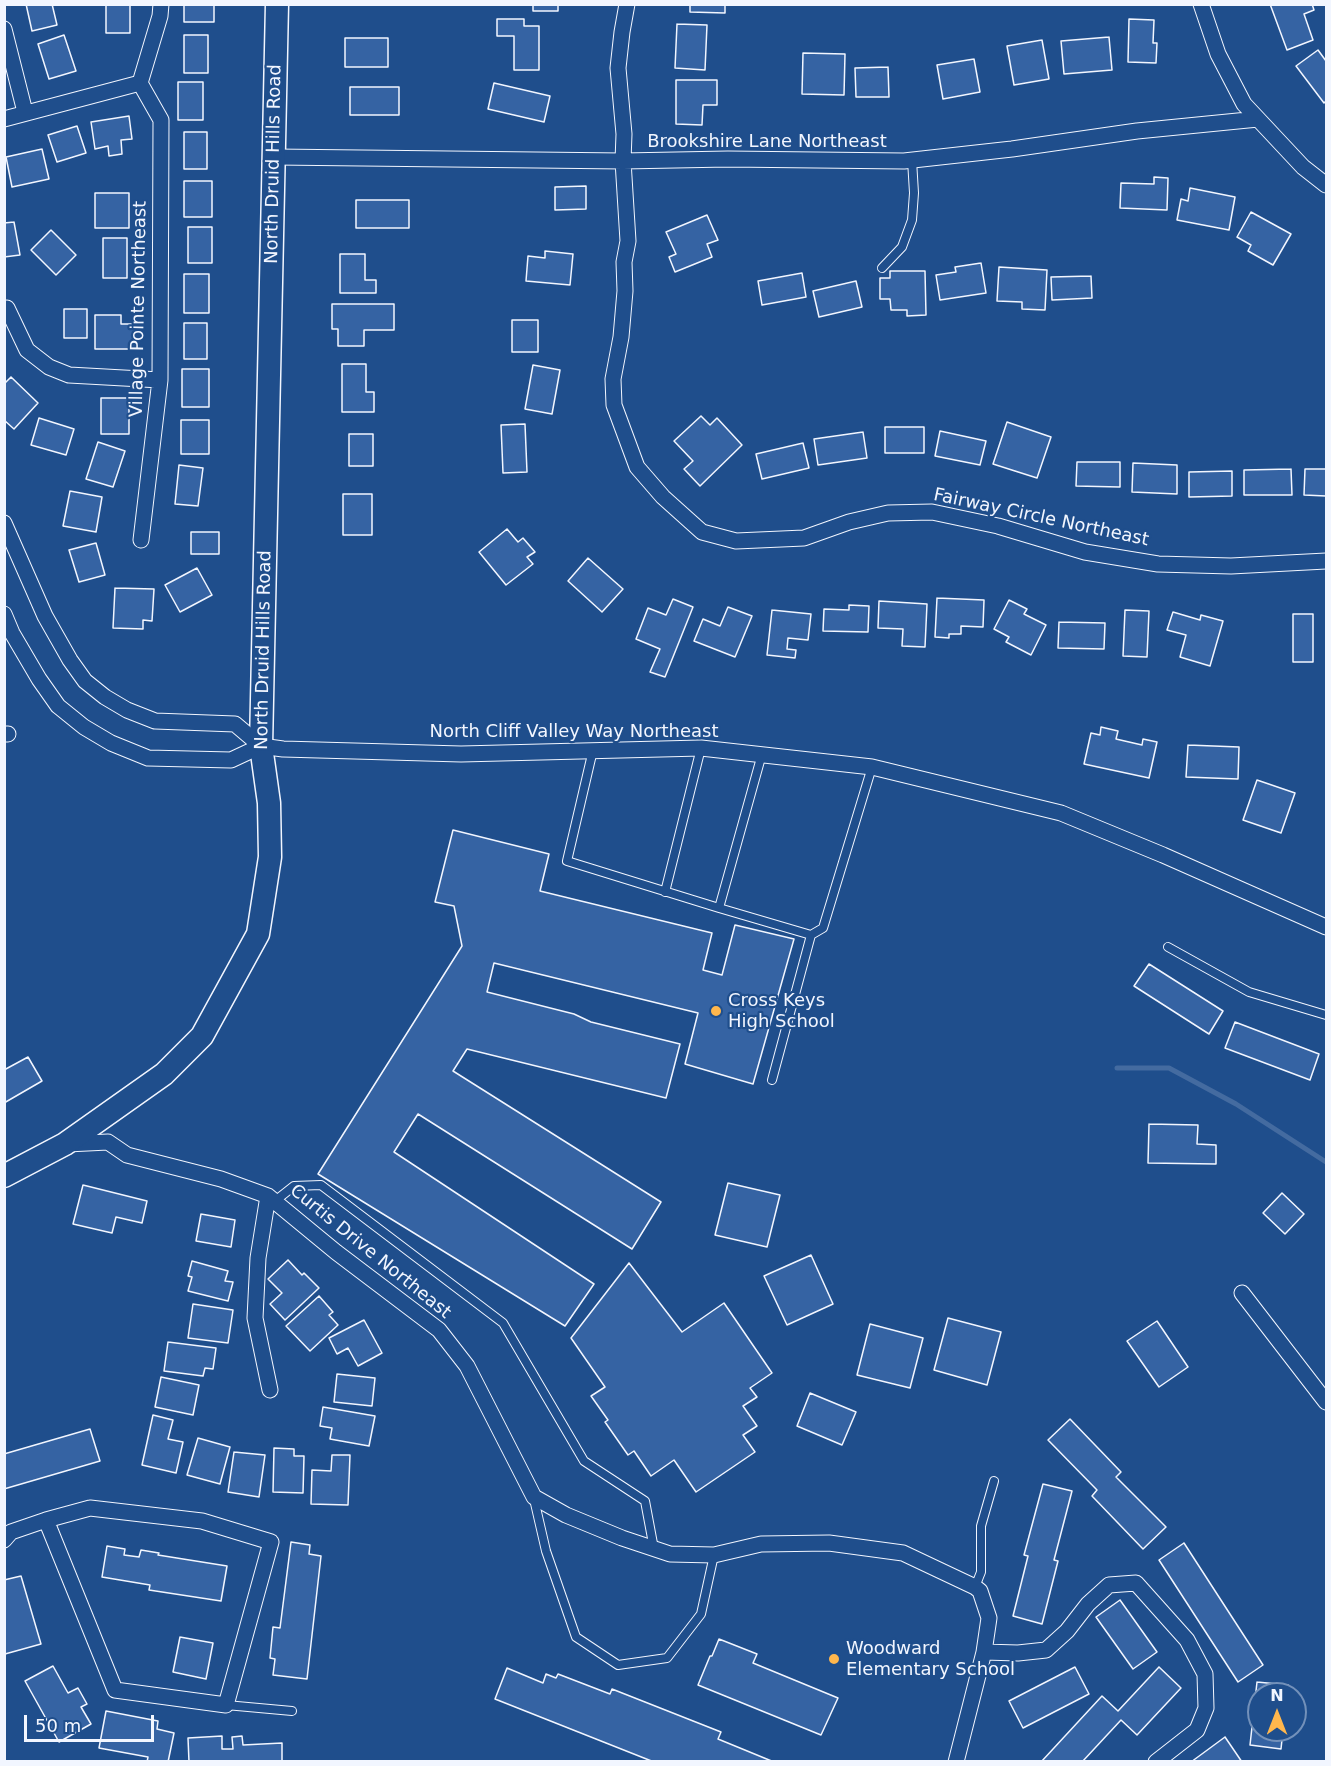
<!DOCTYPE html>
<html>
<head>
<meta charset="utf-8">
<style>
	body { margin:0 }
	#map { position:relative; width:1331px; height:1766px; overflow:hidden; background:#1f4e8c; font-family:"DejaVu Sans",sans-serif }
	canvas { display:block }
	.frame { position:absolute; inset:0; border:6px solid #f2f6ff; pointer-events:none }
	.north { position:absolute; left:1247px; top:1682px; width:60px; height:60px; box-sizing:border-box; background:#1f4e8c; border:2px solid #7391ba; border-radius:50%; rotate:0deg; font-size:16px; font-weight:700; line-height:24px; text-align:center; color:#f2f6ff }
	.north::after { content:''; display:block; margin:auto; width:21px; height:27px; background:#ffb74d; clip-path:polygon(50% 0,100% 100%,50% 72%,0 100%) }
	.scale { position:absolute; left:24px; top:1715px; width:130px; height:27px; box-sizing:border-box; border:3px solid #f2f6ff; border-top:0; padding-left:8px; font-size:18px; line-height:21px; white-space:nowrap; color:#f2f6ff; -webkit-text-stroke:4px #1f4e8c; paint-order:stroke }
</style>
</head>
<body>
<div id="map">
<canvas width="1331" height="1766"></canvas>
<div class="frame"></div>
<div class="north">N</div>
<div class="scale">50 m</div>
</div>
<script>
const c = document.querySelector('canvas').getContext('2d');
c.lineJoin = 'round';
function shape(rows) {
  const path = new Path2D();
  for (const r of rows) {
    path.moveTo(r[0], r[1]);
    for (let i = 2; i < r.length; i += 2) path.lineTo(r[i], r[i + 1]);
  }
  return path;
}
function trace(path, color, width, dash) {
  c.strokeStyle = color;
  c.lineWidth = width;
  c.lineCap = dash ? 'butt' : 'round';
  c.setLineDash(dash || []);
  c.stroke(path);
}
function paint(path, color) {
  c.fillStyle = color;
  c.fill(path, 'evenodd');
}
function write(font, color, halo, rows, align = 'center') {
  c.font = font + ' "DejaVu Sans",sans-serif';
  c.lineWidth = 4.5;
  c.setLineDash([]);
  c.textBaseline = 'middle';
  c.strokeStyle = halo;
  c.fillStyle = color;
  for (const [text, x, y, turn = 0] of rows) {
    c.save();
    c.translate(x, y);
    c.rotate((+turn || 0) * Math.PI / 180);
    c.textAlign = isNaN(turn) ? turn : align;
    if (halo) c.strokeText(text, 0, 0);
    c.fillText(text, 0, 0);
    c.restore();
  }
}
trace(shape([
	[1117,1068,1169,1068,1236,1104,1326,1162]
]), '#446ba0', 5);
const building = shape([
	[26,4,52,4,57,25,32,31,26,4],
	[106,4,130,4,130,33,106,33,106,4],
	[184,4,214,4,214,22,184,22,184,4],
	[533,4,558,4,558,11,533,11,533,4],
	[690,4,725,4,725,13,690,12,690,4],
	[1270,4,1312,4,1314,10,1304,14,1313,40,1287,50,1270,4],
	[497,19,524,19,524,26,539,26,539,70,514,70,514,36,497,36,497,19],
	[1129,19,1154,20,1153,43,1157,43,1156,63,1128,62,1129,19],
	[677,24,707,25,705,70,675,68,677,24],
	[64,35,76,71,49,79,38,44,64,35],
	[184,35,208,35,208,73,184,73,184,35],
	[1109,37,1112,70,1064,74,1061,41,1109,37],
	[345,38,388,38,388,67,345,67,345,38],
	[1042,40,1049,79,1014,85,1007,46,1042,40],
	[1318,50,1326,61,1326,101,1324,103,1296,66,1318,50],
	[803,53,845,54,844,95,802,94,803,53],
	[974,59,980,92,943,99,937,65,974,59],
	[888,67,889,97,856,97,855,68,888,67],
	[676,80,717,80,717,105,703,105,702,125,676,124,676,80],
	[178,82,203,82,203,120,178,120,178,82],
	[494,83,550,96,544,122,488,109,494,83],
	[350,87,399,87,399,115,350,115,350,87],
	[129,116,132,139,121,140,122,154,109,156,108,146,95,149,91,122,129,116],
	[77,126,86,153,57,162,48,135,77,126],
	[184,132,207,132,207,169,184,169,184,132],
	[42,149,49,179,12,187,6,157,42,149],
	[1154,177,1168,178,1167,210,1120,208,1121,183,1154,184,1154,177],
	[184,181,212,181,212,217,184,217,184,181],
	[586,186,586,209,555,210,555,187,586,186],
	[1190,188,1235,197,1229,230,1177,220,1181,199,1188,201,1190,188],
	[95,193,129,193,129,228,95,228,95,193],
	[356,200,409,200,409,228,356,228,356,200],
	[1251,212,1291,234,1273,265,1248,251,1251,245,1237,237,1251,212],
	[707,215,718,240,707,244,712,257,675,272,669,257,676,254,666,232,707,215],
	[14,222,20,255,4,257,4,223,14,222],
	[188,227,212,227,212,263,188,263,188,227],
	[51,230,76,255,56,275,31,250,51,230],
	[103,238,127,238,127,278,103,278,103,238],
	[545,251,573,254,570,285,526,281,528,256,545,258,545,251],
	[340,254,365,254,365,280,376,280,376,293,340,293,340,254],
	[981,263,986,293,940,300,936,275,956,272,955,267,981,263],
	[999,267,1047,270,1045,310,1022,309,1022,302,997,301,999,267],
	[890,271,925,271,926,315,907,316,907,310,891,310,890,299,880,299,880,278,890,278,890,271],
	[802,273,806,297,762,305,758,281,802,273],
	[184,274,209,274,209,313,184,313,184,274],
	[1091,276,1092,298,1052,300,1051,277,1091,276],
	[856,281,862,307,819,317,813,291,856,281],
	[332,304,394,304,394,330,364,330,364,346,338,346,338,329,332,329,332,304],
	[64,309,87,309,87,338,64,338,64,309],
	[95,315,121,315,121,324,134,324,134,349,95,349,95,315],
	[512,320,538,320,538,352,512,352,512,320],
	[184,323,207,323,207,359,184,359,184,323],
	[342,364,366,364,366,392,374,392,374,412,342,412,342,364],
	[533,365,560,370,552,414,525,409,533,365],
	[182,369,209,369,209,407,182,407,182,369],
	[11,377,38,403,14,429,4,420,4,384,11,377],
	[101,398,129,398,129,434,101,434,101,398],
	[701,416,710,425,717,418,742,445,700,486,684,469,693,461,674,441,701,416],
	[39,418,74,429,66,455,31,445,39,418],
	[181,420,209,420,209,454,181,454,181,420],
	[1007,422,1051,437,1037,478,993,464,1007,422],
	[525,424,527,472,503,473,501,425,525,424],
	[885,427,924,427,924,453,885,453,885,427],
	[940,431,986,441,980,465,935,456,940,431],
	[863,432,867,458,818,465,814,439,863,432],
	[349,434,373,434,373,466,349,466,349,434],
	[98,442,125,451,113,487,86,479,98,442],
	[803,443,809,468,762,479,756,454,803,443],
	[1077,462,1120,462,1120,487,1076,486,1077,462],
	[1133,463,1177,465,1177,494,1132,492,1133,463],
	[179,465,203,468,198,506,175,504,179,465],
	[1291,469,1292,495,1244,495,1244,470,1291,469],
	[1305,469,1326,469,1326,496,1304,495,1305,469],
	[1232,471,1232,496,1189,497,1189,472,1232,471],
	[70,491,102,497,96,532,63,526,70,491],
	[343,494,372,494,372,535,343,535,343,494],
	[507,529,518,542,523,538,535,552,527,557,533,564,506,585,479,552,507,529],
	[191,532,219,532,219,554,191,554,191,532],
	[96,543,105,575,79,582,69,550,96,543],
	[588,558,623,589,602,612,568,581,588,558],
	[197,568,212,595,180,612,165,585,197,568],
	[115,588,154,589,152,621,143,620,143,629,113,628,115,588],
	[937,598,984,600,983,627,961,626,961,634,949,634,949,638,935,637,937,598],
	[673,599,693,607,665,677,650,672,660,649,636,639,648,608,666,615,673,599],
	[1009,600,1027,609,1024,614,1046,625,1031,655,1006,642,1009,637,994,629,1009,600],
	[879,601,927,604,925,647,902,646,903,629,878,628,879,601],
	[849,605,869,606,868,632,823,631,824,609,849,610,849,605],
	[728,607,752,616,735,657,694,641,703,619,720,626,728,607],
	[772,610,811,614,808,640,788,638,787,649,796,650,795,658,767,655,772,610],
	[1125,610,1149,611,1147,657,1123,656,1125,610],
	[1173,612,1200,620,1201,615,1223,621,1210,666,1180,657,1186,635,1167,630,1173,612],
	[1293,614,1313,614,1313,662,1293,662,1293,614],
	[1059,622,1105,623,1104,649,1058,648,1059,622],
	[1101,727,1118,731,1116,739,1142,745,1143,739,1157,742,1149,778,1084,764,1091,733,1100,735,1101,727],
	[1188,745,1239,747,1238,779,1186,777,1188,745],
	[1257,780,1295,793,1281,833,1243,820,1257,780],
	[453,830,549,854,540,891,712,933,703,970,722,975,735,925,794,939,753,1084,685,1064,698,1013,494,963,487,992,574,1014,591,1022,680,1044,666,1098,467,1049,453,1071,661,1202,632,1249,418,1114,394,1152,594,1284,565,1326,318,1174,462,946,454,906,435,902,453,830],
	[1149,964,1223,1011,1209,1034,1134,986,1149,964],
	[1235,1022,1319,1054,1310,1080,1225,1048,1235,1022],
	[28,1057,42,1081,4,1103,4,1070,28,1057],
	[1149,1124,1198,1125,1197,1144,1216,1145,1216,1164,1148,1163,1149,1124],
	[728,1183,780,1195,767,1247,715,1235,728,1183],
	[83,1185,147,1201,142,1223,116,1217,112,1233,73,1224,83,1185],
	[1282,1193,1304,1214,1285,1234,1263,1213,1282,1193],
	[201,1214,235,1220,231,1247,196,1241,201,1214],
	[811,1255,833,1304,787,1325,764,1276,811,1255],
	[288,1260,302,1275,304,1273,319,1288,285,1320,270,1304,282,1293,268,1279,288,1260],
	[192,1261,228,1271,225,1281,233,1282,228,1301,188,1291,192,1277,188,1276,192,1261],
	[629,1263,682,1332,724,1303,772,1373,750,1388,757,1397,743,1406,757,1426,743,1435,755,1452,696,1492,674,1460,651,1476,634,1451,628,1455,605,1422,608,1420,591,1396,605,1387,571,1338,629,1263],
	[319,1296,333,1312,329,1315,338,1325,310,1351,286,1326,319,1296],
	[193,1304,233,1310,228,1343,188,1338,193,1304],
	[948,1318,1001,1332,987,1385,934,1370,948,1318],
	[364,1320,382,1353,358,1366,348,1348,337,1354,329,1338,364,1320],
	[1157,1321,1188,1367,1159,1387,1127,1341,1157,1321],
	[870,1324,923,1338,910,1388,857,1375,870,1324],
	[168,1342,216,1348,213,1369,205,1368,203,1376,164,1371,168,1342],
	[337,1374,375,1378,372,1406,334,1402,337,1374],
	[161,1377,199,1385,193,1415,155,1407,161,1377],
	[810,1393,856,1412,842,1445,797,1426,810,1393],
	[323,1407,375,1416,369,1446,330,1439,332,1428,320,1426,323,1407],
	[153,1415,173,1420,168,1439,183,1442,176,1473,142,1465,153,1415],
	[1070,1419,1121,1472,1116,1477,1166,1527,1143,1549,1092,1496,1097,1490,1048,1440,1070,1419],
	[90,1429,100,1461,4,1489,4,1454,90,1429],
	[198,1438,230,1447,220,1484,187,1475,198,1438],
	[274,1448,294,1449,294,1456,304,1456,303,1493,273,1492,274,1448],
	[234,1452,265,1455,259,1497,228,1492,234,1452],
	[332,1455,350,1455,348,1505,311,1504,312,1470,331,1471,332,1455],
	[1043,1484,1072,1491,1054,1560,1058,1561,1042,1624,1013,1616,1028,1556,1024,1555,1043,1484],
	[291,1542,310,1545,309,1554,321,1556,307,1679,273,1675,275,1659,270,1658,273,1627,280,1628,291,1542],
	[1184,1543,1263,1665,1238,1682,1159,1560,1184,1543],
	[107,1546,125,1549,124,1555,139,1557,141,1550,159,1553,158,1555,227,1566,221,1601,149,1590,150,1585,102,1577,107,1546],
	[21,1576,41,1644,5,1654,4,1580,21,1576],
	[1120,1600,1157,1652,1133,1669,1096,1617,1120,1600],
	[180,1637,213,1643,206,1679,173,1672,180,1637],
	[719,1639,757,1654,753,1663,838,1698,821,1735,698,1685,710,1656,712,1656,719,1639],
	[53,1666,68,1693,78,1688,87,1704,81,1707,91,1724,59,1742,25,1681,53,1666],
	[1075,1667,1089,1694,1023,1728,1009,1701,1075,1667],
	[1159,1667,1181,1688,1137,1735,1121,1720,1082,1762,1041,1762,1102,1696,1118,1711,1159,1667],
	[507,1668,543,1683,546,1674,556,1678,558,1674,610,1694,612,1689,721,1732,718,1739,774,1762,654,1762,495,1699,507,1668],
	[1257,1682,1288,1685,1287,1694,1259,1694,1259,1730,1283,1730,1281,1749,1250,1745,1257,1682],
	[106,1711,158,1721,157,1729,174,1733,168,1762,147,1762,148,1757,99,1748,106,1711],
	[222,1736,222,1749,233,1749,232,1737,242,1736,243,1745,282,1743,282,1762,189,1762,188,1738,222,1736],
	[1225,1737,1242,1762,1191,1762,1225,1737]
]);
paint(building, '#3563a3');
trace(building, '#f2f6ff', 1.5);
const lane = shape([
	[882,268,902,247,912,220,914,193,912,160],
	[593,750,567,861,719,908,762,754],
	[665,892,701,748],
	[719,908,811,935],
	[1168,947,1249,992,1326,1015],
	[772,1080,811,935,823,928,872,767],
	[275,1201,294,1186,321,1185,503,1323,584,1461,645,1501,654,1549],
	[534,1499,546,1551,576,1637,618,1665,667,1658,701,1614,714,1555],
	[975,1587,981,1572,981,1526,994,1481],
	[226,1705,292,1711]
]);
const street = shape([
	[627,4,622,32,618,68,624,134,623,161,628,241,624,262,625,291,621,337,613,379,614,405,637,467,663,497,702,532,736,541,804,538,849,522,888,513,932,512,998,526,1085,552,1158,564,1231,566,1326,561],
	[1201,4,1218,54,1244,104,1303,167,1326,185],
	[4,29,25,112],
	[140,83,161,120,160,380,141,540],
	[140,83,160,16,161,4],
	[4,119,140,83],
	[275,157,623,161,728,159,904,161,1012,149,1137,131,1258,119],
	[7,308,27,350,49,367,69,375,160,380],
	[4,523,45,616,70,660,85,681,105,697,127,710,155,721,235,724,261,746],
	[4,614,12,633,39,679,58,706,84,727,111,743,148,758,231,760,261,746],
	[4,734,8,734],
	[261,746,283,749,461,754,701,748,872,767,1061,813,1163,855,1326,927],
	[67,1144,108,1142,127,1155,221,1179,268,1196,336,1252,439,1330,467,1366,534,1497,566,1515,622,1538,670,1554,714,1555,761,1544,829,1543,903,1553,975,1587,980,1591,989,1618,984,1652,956,1762],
	[268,1196,258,1258,255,1318,270,1390],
	[1242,1293,1326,1402],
	[90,1508,202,1521,271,1542,226,1705,115,1690,46,1520,90,1508],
	[4,1540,11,1532,46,1520],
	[984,1652,1018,1653,1046,1650,1067,1631,1088,1604,1109,1585,1136,1583,1187,1640,1205,1674,1206,1708,1197,1730,1156,1762]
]);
const secondary = shape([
	[4,1176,65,1144,164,1074,202,1036,258,934,270,857,269,803,261,746,277,4]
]);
trace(lane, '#f2f6ff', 10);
trace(street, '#f2f6ff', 17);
trace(secondary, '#f2f6ff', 25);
trace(lane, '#1f4e8c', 8);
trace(street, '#1f4e8c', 15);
trace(secondary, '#1f4e8c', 22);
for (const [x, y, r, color] of [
	[716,1011,6,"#ffb74d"],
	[834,1659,6,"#ffb74d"]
]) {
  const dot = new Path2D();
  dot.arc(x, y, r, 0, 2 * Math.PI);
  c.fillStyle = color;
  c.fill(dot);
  trace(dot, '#1f4e8c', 2);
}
write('18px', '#f2f6ff', '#1f4e8c', [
	["Brookshire Lane Northeast",767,142],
	["North Druid Hills Road",274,164,-89],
	["Village Pointe Northeast",139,309,-89],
	["Fairway Circle Northeast",1041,518,12],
	["North Druid Hills Road",264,650,-89],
	["North Cliff Valley Way Northeast",574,732],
	["Curtis Drive Northeast",370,1252,39]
]);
write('18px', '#f2f6ff', '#1f4e8c', [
	["Cross Keys",728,1001],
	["High School",728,1022],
	["Woodward",846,1649],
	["Elementary School",846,1670]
], 'left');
</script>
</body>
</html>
